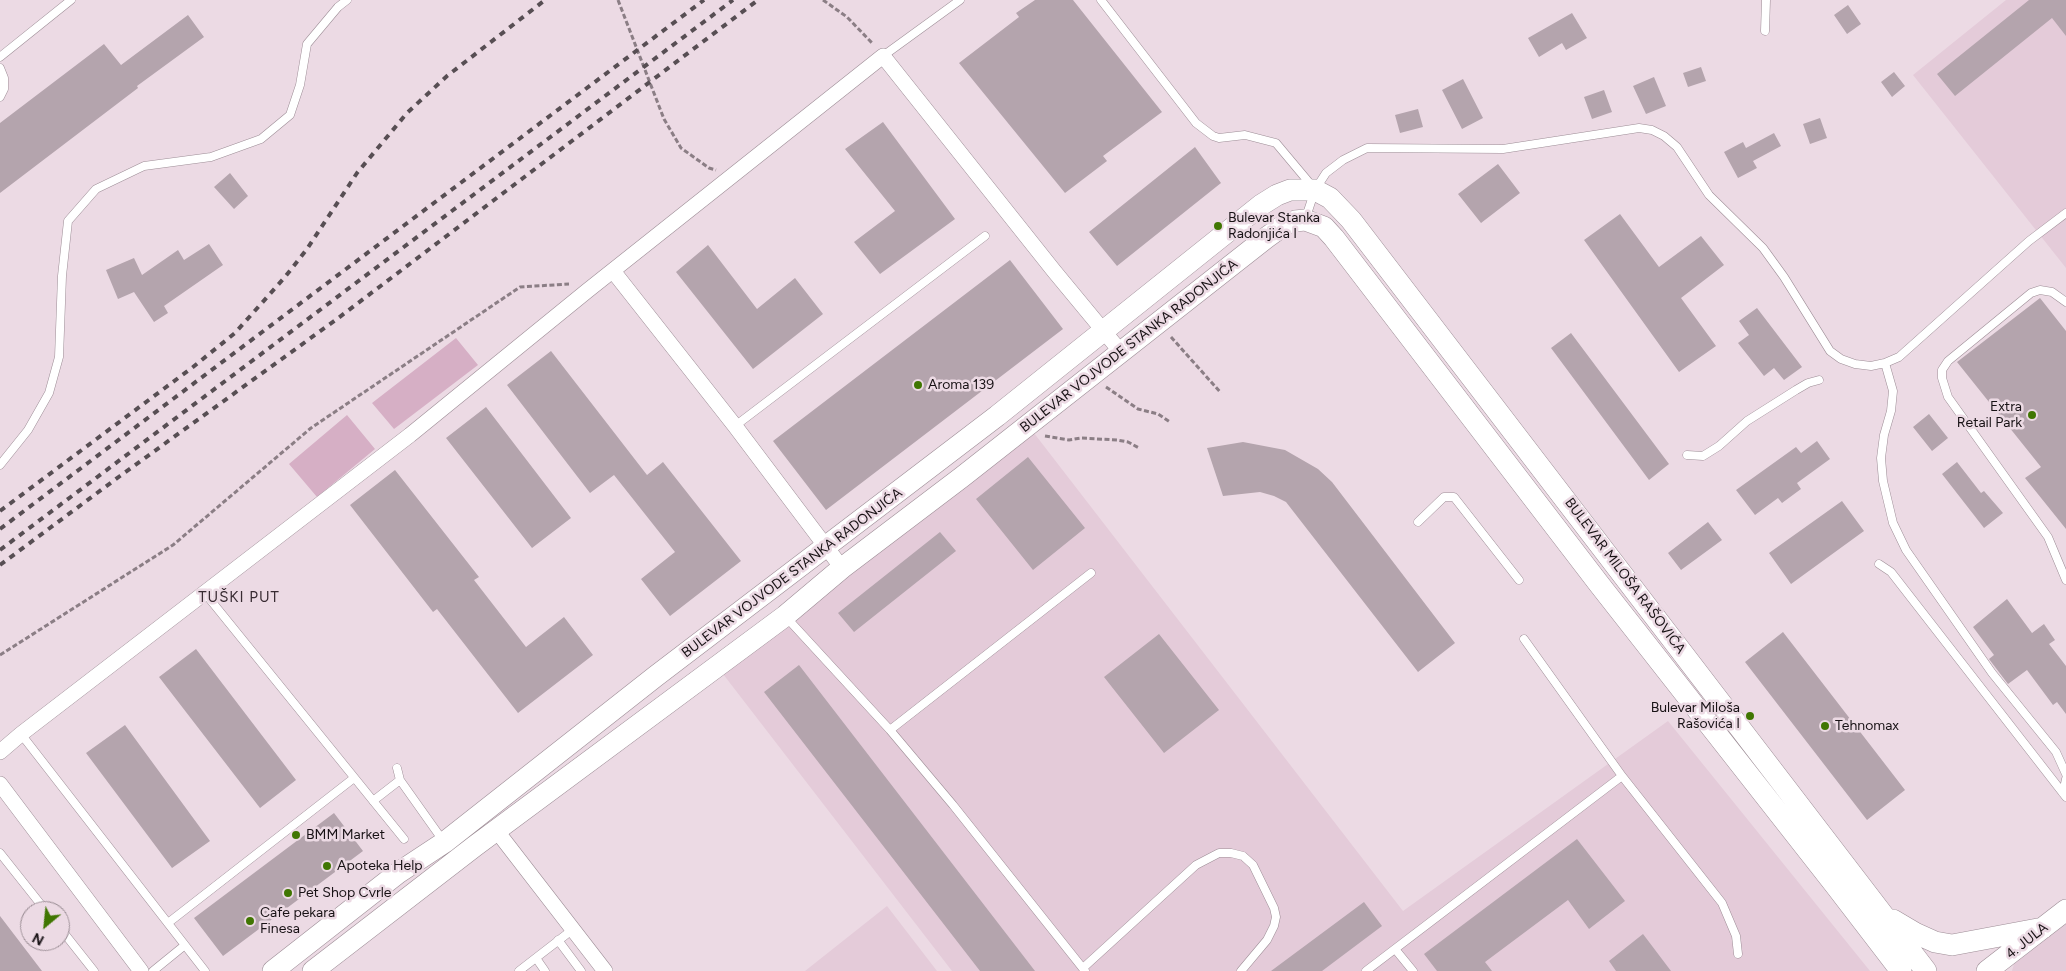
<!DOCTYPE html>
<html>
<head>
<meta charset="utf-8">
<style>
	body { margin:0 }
	#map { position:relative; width:2066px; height:971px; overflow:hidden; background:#ecdae4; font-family:Figtree,sans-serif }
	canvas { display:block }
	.north { position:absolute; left:20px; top:901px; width:50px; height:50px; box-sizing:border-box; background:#ecdae4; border:1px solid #978a91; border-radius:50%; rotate:208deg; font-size:14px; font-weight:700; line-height:20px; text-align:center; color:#181215 }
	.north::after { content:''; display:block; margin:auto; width:18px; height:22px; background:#407602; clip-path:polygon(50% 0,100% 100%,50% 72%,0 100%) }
</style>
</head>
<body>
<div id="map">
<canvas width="2066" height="971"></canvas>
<div class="north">N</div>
</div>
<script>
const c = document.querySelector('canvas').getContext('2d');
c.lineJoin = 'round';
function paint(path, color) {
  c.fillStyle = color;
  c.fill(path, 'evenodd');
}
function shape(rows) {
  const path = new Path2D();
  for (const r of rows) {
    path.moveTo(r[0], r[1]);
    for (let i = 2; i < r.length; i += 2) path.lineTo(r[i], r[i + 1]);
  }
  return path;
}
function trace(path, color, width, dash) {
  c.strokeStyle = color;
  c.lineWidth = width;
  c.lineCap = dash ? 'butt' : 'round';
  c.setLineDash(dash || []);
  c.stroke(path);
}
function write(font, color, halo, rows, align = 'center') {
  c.font = font + ' Figtree,sans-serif';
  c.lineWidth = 5;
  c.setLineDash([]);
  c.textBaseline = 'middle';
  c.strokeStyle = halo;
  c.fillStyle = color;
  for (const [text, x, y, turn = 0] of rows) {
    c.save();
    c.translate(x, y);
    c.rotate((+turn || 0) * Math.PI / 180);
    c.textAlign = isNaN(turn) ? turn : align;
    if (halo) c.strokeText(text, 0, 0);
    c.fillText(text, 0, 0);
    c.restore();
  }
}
paint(shape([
	[2006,0,2066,0,2066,268,1913,75],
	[1027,424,1403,911,1668,721,1870,971,952,971,723,674],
	[887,906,937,971,805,971],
	[2066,924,2066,971,2012,971,2014,964]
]), '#e4cbd9');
paint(shape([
	[456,338,478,365,394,429,372,403],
	[347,415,375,449,317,497,289,464]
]), '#d6afc5');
paint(shape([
	[1035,0,1073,0,1162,112,1103,156,1107,161,1065,193,959,63,1019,17,1016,13],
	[2029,0,2066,0,2066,36,2052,18,1955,96,1937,74],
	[1848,5,1861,24,1847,34,1834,15],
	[1572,13,1587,38,1566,50,1562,43,1539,57,1528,38],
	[188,15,204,37,137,86,138,88,0,193,0,123,104,44,121,65],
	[1701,67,1706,81,1688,87,1683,73],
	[1894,72,1905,86,1892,97,1881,82],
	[1654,77,1666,106,1646,114,1633,86],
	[1463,79,1483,118,1462,129,1442,90],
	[1604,90,1612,112,1592,119,1584,97],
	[1418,109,1423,127,1400,133,1395,115],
	[1820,118,1827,138,1810,144,1803,124],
	[883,122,955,219,880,274,854,242,895,211,845,149],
	[1774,133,1781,146,1753,161,1757,168,1738,178,1724,152,1743,142,1746,148],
	[1195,147,1221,183,1117,266,1089,232],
	[1498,164,1520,193,1481,223,1458,194],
	[230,173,248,196,234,209,214,187],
	[1620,214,1659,267,1701,236,1724,265,1681,298,1716,346,1679,372,1584,240],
	[209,244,223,265,164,306,168,313,154,322,134,292,118,299,106,270,134,258,142,275,178,250,184,260],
	[708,245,757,309,795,278,823,314,753,369,676,272],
	[1010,260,1063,329,826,510,773,441],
	[2040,298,2066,331,2066,529,2025,478,2041,467,1957,362],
	[1757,308,1802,367,1784,380,1774,368,1764,376,1738,343,1749,335,1739,321],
	[1571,333,1669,464,1649,480,1551,348],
	[551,351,647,475,663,462,741,561,670,616,641,579,675,552,614,475,590,493,507,385],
	[486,407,571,518,532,548,446,438],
	[1929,414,1948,438,1932,451,1913,427],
	[1817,441,1830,459,1797,483,1801,489,1782,503,1778,498,1755,515,1736,490,1796,447,1801,453],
	[1243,442,1285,450,1318,469,1332,482,1455,643,1418,672,1286,502,1274,496,1260,492,1223,496,1207,448],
	[1028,457,1085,528,1033,570,976,499],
	[1957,462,1981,493,1984,491,2003,513,1984,528,1942,474],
	[395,470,479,577,474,580,526,647,564,617,593,655,518,713,437,609,433,612,350,505],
	[1842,501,1864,531,1791,584,1769,553],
	[1708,522,1722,540,1681,570,1668,553],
	[940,532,956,551,854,632,838,613],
	[2007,599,2032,633,2044,624,2055,640,2049,644,2066,666,2066,714,2057,702,2053,705,2027,670,2008,684,1989,659,1994,655,1973,627],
	[1783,632,1905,790,1867,820,1745,662],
	[1159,634,1219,710,1164,753,1104,677],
	[196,649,296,780,260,808,159,677],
	[799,665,1035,971,980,971,764,692],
	[125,725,210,841,172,868,86,753],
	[334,813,363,851,223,956,194,918],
	[1577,839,1625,901,1589,929,1568,900,1485,962,1492,971,1437,971,1424,954],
	[1364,902,1382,926,1322,971,1271,971],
	[0,916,42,971,0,971],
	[1643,934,1671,971,1616,971,1609,961]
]), '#b4a4ad');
const lane = shape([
	[1101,0,1196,123,1213,136,1219,138,1245,135,1276,143,1312,186],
	[1765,31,1766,0],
	[883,56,960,0],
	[0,57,71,0],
	[0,68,4,78,4,89,0,97],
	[1305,220,1315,190,1326,173,1343,160,1367,148,1503,149,1639,128,1652,130,1664,136,1677,147,1709,195,1763,248,1784,277,1830,351,1841,359,1855,364,1871,366,1885,363,1899,357,2029,241,2066,213],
	[2066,302,2052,292,2040,290,2031,293,1948,361,1942,370,1942,378,1948,397,2048,537,2066,580],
	[1885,363,1893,391,1891,411,1884,435,1881,458,1883,481,1893,523,1906,550,1992,673,2056,752,2066,774],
	[735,426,985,236],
	[1687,455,1703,456,1719,446,1747,421,1796,390,1808,383,1819,380],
	[0,465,28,430,49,393,59,357,62,276,68,221,96,189,144,166,211,157,261,139,290,115,300,85,307,44,338,7,347,0],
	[1418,522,1444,497,1454,497,1519,580],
	[1879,564,1891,572,2066,797],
	[204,592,404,839],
	[786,617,890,730,953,805,1085,971],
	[1524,639,1622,776,1722,903,1736,936,1738,954],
	[890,730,1091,573],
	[21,734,205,971],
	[397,768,400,780,444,842],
	[2063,793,2066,779],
	[373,801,400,780],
	[0,853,46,911],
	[168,923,354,778],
	[60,928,94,971],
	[558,940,581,971],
	[1395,949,1413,971],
	[536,958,545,971],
	[1083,968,1196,865,1219,853,1231,853,1243,856,1253,865,1274,908,1276,917,1274,926,1267,940,1241,971],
	[153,971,185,945],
	[519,971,572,930],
	[1366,971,1622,776]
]);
const street = shape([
	[613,271,735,426,842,568],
	[0,752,21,734,410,435,587,291,883,56,1054,271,1121,352],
	[0,784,141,971],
	[496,830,605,971]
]);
const secondary = shape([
	[1893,920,1915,933,1935,942,1952,945,2043,928],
	[273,971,398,873,445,842,656,676,997,416,1261,205,1277,195,1290,190,1315,190,1330,198,1351,220,1926,971],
	[313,971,475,846,785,616,842,568,962,477,1266,238,1284,225,1295,221,1305,220,1324,227,1334,238,1599,584,1835,885,1901,971],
	[1987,971,2066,910]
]);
trace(lane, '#9d8d96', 9);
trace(street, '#9d8d96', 16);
trace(secondary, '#9d8d96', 22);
trace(shape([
	[618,0,664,119,681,148,709,168,716,170],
	[823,0,847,17,873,44],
	[1171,337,1221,393],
	[1106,387,1138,409,1158,414,1170,422],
	[1045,436,1069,440,1081,438,1117,440,1128,442,1139,448],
	[0,655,173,545,311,428,520,287,569,284]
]), '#8b7e85', 3, [5, 2.5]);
trace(lane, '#fff', 8);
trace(street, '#fff', 15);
trace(secondary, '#fff', 21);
trace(shape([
	[0,511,193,367,235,333,285,277,307,249,357,173,407,113,447,76,545,0],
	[0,529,704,0],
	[0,550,733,0],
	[0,565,120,476,337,319,758,0]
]), '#574e53', 4, [6, 6]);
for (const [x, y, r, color] of [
	[1218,226,5,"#407602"],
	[918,385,5,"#407602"],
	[2032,415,5,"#407602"],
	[1750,716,5,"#407602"],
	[1825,726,5,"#407602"],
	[296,835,5,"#407602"],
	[327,866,5,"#407602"],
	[288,893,5,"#407602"],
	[250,921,5,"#407602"]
]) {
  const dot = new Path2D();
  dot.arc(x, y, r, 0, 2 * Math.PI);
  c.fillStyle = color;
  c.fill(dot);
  trace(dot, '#ecdae4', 2);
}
write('14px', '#181215', '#ecdae4', [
	["Bulevar Stanka",1228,218],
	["Radonjića I",1228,234],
	["Aroma 139",928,385],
	["Extra",2022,407,"right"],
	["Retail Park",2022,423,"right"],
	["Bulevar Miloša",1740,708,"right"],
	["Rašovića I",1740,724,"right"],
	["Tehnomax",1835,726],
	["BMM Market",306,835],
	["Apoteka Help",337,866],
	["Pet Shop Cvrle",298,893],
	["Cafe pekara",260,913],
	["Finesa",260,929]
], 'left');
write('14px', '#181215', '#ecdae4', [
	["BULEVAR VOJVODE STANKA RADONJIĆA",1129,346,-38],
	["BULEVAR VOJVODE STANKA RADONJIĆA",792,573,-37],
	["BULEVAR MILOŠA RAŠOVIĆA",1625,576,53],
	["4. JULA",2027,941,-38]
]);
c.letterSpacing = '1px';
write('15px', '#382b32', '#ecdae4', [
	["TUŠKI PUT",239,598]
]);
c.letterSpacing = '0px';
</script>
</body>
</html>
